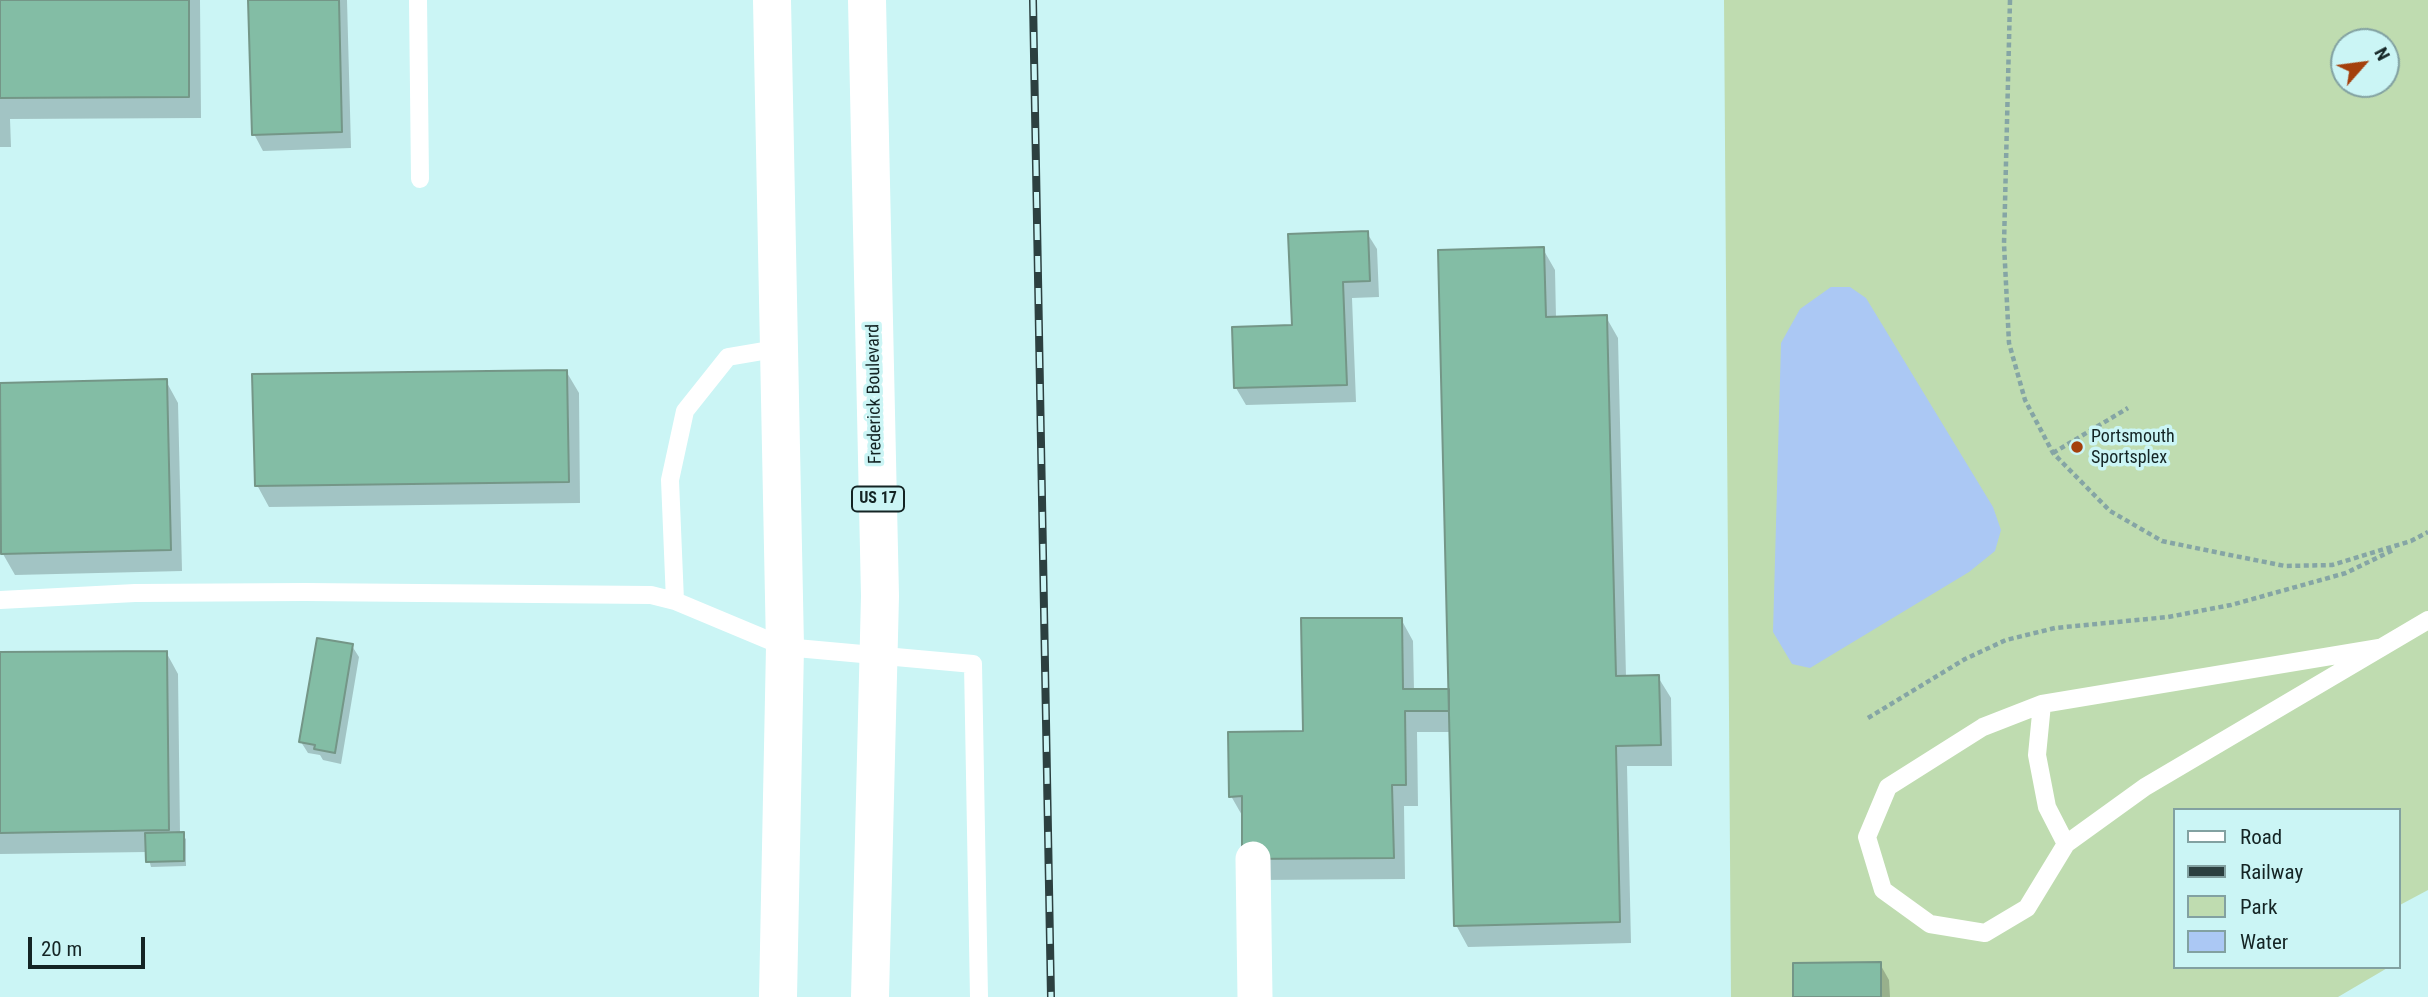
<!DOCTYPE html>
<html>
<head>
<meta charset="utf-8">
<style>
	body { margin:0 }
	#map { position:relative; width:2428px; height:997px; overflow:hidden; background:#cbf5f5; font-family:"Roboto Condensed",sans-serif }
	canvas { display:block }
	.legend { position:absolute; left:2173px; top:808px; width:228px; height:161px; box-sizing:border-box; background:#cbf5f5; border:2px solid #82a1a1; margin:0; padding:9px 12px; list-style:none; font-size:21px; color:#142424 }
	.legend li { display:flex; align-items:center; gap:14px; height:35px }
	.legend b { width:35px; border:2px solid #82a1a1 }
	.north { position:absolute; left:2330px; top:28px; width:70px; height:70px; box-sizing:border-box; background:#cbf5f5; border:2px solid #82a1a1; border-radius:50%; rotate:62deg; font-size:19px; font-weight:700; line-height:28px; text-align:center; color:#142424 }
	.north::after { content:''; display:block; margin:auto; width:24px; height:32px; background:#a4400c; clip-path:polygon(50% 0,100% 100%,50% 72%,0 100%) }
	.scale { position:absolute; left:28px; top:937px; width:117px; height:32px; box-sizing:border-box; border:4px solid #142424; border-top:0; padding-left:9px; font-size:21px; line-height:24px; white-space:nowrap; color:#142424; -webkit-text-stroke:5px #cbf5f5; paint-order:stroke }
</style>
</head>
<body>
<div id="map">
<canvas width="2428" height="997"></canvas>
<ul class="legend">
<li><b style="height:9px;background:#fff"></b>Road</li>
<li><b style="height:9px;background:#2c4040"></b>Railway</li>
<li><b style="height:19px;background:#bfdcb0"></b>Park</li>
<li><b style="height:19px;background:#abc8f4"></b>Water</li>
</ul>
<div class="north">N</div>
<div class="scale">20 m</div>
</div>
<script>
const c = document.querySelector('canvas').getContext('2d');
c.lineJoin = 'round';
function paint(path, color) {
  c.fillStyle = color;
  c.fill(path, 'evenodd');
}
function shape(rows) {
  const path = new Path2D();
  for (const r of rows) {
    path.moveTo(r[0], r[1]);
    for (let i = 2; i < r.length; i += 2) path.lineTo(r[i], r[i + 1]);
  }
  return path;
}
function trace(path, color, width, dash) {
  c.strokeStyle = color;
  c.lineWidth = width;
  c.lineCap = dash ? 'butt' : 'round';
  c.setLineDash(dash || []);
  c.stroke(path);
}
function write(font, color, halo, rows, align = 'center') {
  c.font = font + ' "Roboto Condensed",sans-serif';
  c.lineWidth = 7;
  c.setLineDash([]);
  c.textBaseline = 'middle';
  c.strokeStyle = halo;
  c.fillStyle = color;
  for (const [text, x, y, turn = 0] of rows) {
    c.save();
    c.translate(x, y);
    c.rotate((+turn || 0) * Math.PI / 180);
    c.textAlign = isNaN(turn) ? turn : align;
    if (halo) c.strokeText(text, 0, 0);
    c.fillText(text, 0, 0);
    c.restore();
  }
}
paint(shape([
	[1724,0,2428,0,2428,890,2398,906,2398,810,2174,810,2174,967,2389,967,2338,997,1731,997],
	[2344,42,2386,42,2386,84,2344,84]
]), '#bfdcb0');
paint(shape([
	[1831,287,1850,287,1866,298,1993,507,2001,530,1995,551,1969,572,1810,668,1792,664,1773,632,1781,343,1800,309]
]), '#abc8f4');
paint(shape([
	[0,0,200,0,201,118,10,119,11,147,0,147],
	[250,0,347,0,351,148,263,151,254,134],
	[1367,233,1377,249,1379,297,1352,298,1356,402,1246,405,1236,388,1293,327],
	[1543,249,1555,270,1556,318,1606,317,1618,338,1626,677,1658,677,1671,698,1672,766,1627,766,1631,943,1468,947,1456,925,1451,732,1417,732,1418,806,1404,806,1405,879,1256,880,1243,817,1231,796,1304,733,1401,619,1413,641,1414,691,1450,691],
	[566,371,579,393,580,503,269,507,257,485],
	[166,381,178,403,182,571,15,575,3,554,0,385],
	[352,646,359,657,341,764,323,760,320,755,308,753,301,742],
	[166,652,178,674,180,833,186,839,186,866,151,867,147,852,0,854,0,654],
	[1880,964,1889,980,1890,997,1795,997]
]), '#0003');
const building = shape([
	[0,0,189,0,189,97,0,98,0,0],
	[248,0,339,0,342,132,252,135,248,0],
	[1368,231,1370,281,1343,282,1347,385,1234,388,1232,327,1292,325,1288,234,1368,231],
	[1544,247,1546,317,1607,315,1616,676,1659,675,1661,745,1616,746,1620,922,1454,926,1438,250,1544,247],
	[567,370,569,482,255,486,252,374,567,370],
	[167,379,171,550,1,554,0,383,167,379],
	[1301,618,1402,618,1403,689,1449,689,1449,711,1405,711,1406,785,1392,785,1394,858,1242,859,1242,796,1229,797,1228,732,1303,731,1301,618],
	[317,638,353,644,335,753,314,749,315,745,299,742,317,638],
	[167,651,169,830,0,833,0,652,167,651],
	[184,832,184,861,146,862,145,833,184,832],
	[1881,962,1881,997,1793,997,1793,963,1881,962]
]);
paint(building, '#83bda5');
trace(building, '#749687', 2);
trace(shape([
	[2010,0,2004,244,2009,343,2025,400,2053,453,2110,511,2162,541,2225,554,2285,566,2332,565,2411,541,2428,532],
	[2053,453,2128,408],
	[1868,718,1965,659,2006,640,2055,628,2168,617,2231,605,2346,573,2395,549]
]), '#85a5a5', 4.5, [5, 3.5]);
trace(shape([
	[418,0,420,179],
	[781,348,728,357,685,411,670,480,675,601,785,647,973,664,979,997],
	[0,600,135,593,305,592,651,595,675,601],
	[2379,648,2042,704,1983,727,1888,787,1867,837,1883,890,1930,924,1985,933,2027,908,2066,844,2145,787,2428,620],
	[2042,704,2037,755,2047,807,2066,844]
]), '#fff', 18);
trace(shape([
	[1253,859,1255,997]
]), '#fff', 35);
trace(shape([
	[772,0,785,647,778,997],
	[867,0,880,596,870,997]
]), '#fff', 38);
const rail = shape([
	[1033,0,1051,997]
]);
trace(rail, '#2c4040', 8);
trace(rail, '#cbf5f5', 5, [16]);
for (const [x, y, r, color] of [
	[2077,447,7,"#a4400c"]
]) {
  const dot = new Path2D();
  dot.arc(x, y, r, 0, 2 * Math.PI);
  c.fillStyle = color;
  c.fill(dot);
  trace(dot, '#cbf5f5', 2.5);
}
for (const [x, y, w] of [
	[878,499,52]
]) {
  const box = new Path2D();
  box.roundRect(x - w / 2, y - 12.5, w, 25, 5);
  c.fillStyle = '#cbf5f5';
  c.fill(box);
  trace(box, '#142424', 2);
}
write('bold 16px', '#142424', null, [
	["US 17",878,499]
]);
write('18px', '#142424', '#cbf5f5', [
	["Frederick Boulevard",875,394,-91]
]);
write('18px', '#142424', '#cbf5f5', [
	["Portsmouth",2091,437],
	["Sportsplex",2091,458]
], 'left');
</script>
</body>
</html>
